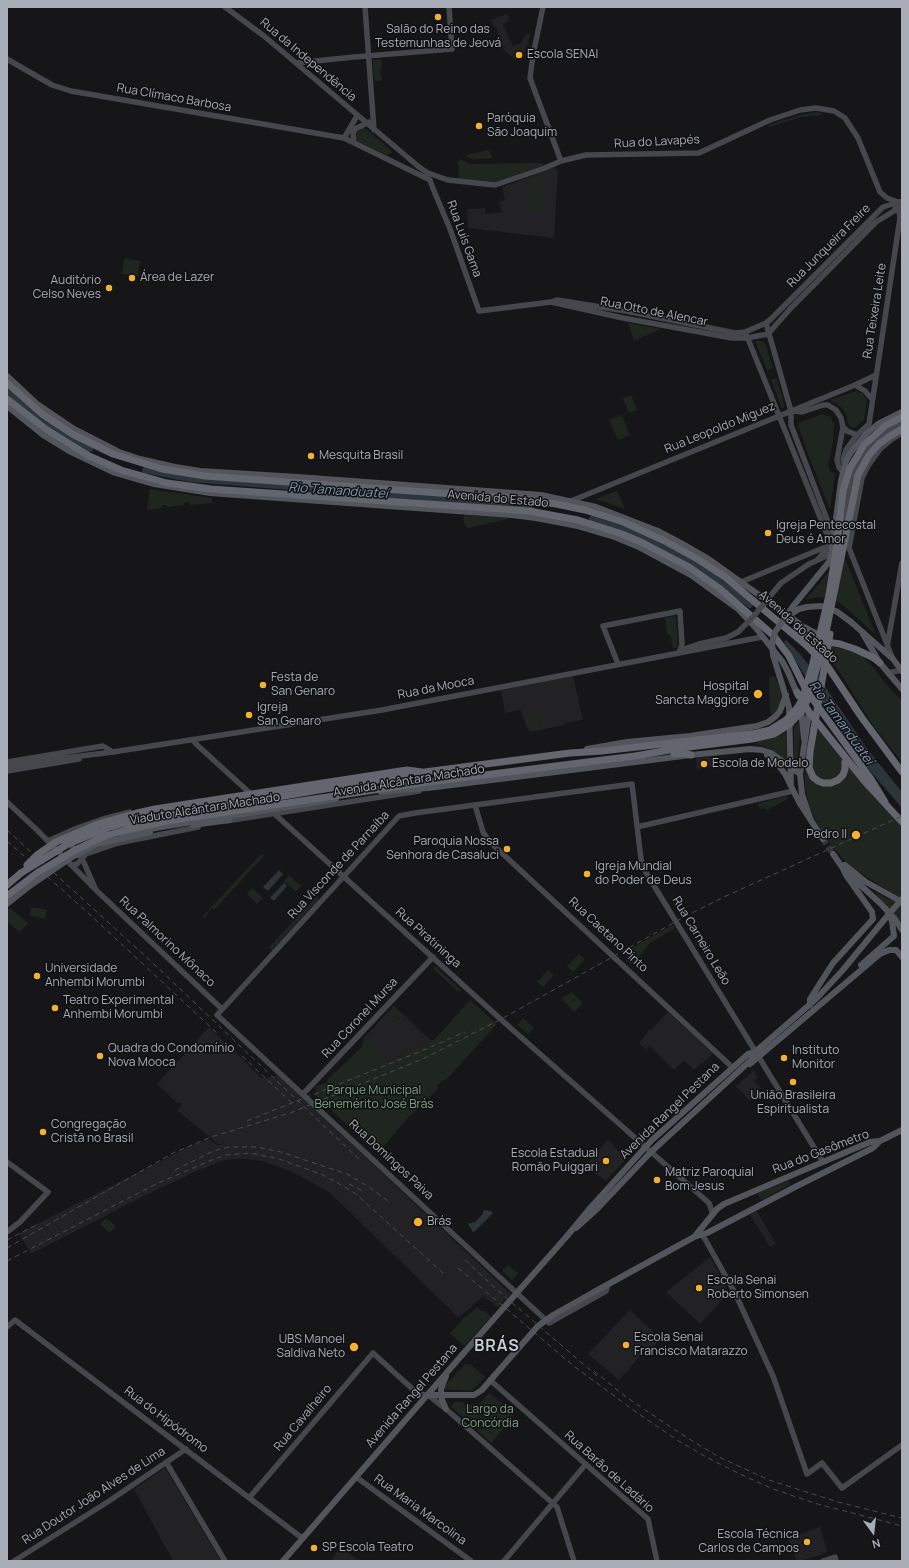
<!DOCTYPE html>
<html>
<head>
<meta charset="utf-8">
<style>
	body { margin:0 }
	#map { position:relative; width:909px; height:1568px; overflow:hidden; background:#161618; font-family:Manrope,sans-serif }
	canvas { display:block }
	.frame { position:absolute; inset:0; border:8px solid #a8adb8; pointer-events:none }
	.north { position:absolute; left:853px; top:1512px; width:40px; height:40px; -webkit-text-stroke:3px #111113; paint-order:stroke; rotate:165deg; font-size:11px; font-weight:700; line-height:16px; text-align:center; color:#a8adb8 }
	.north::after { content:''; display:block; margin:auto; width:14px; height:18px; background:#a8adb8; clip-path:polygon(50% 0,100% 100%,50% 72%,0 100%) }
</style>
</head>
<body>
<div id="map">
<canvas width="909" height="1568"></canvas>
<div class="frame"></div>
<div class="north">N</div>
</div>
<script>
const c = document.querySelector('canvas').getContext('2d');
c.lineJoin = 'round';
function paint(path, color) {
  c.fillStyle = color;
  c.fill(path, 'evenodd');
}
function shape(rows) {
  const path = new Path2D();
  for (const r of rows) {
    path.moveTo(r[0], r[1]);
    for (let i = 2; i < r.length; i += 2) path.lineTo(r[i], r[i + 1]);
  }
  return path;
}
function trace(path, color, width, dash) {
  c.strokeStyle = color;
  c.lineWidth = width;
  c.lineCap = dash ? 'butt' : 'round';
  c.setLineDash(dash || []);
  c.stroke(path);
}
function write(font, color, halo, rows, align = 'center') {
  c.font = font + ' Manrope,sans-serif';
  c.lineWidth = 3;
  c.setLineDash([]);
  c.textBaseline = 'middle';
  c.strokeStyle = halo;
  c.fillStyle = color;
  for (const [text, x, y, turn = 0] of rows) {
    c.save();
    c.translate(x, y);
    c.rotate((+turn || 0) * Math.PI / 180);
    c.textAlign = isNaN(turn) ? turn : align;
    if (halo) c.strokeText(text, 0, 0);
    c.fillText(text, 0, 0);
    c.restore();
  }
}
paint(shape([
	[507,14,510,21,503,24,513,46,521,43,526,34,531,34,524,53,525,56,514,59,504,50,496,27,494,27,491,20],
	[553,168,558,170,554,238,468,228,467,209,485,208,486,214,502,212,499,202,505,200,502,187],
	[573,676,583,720,565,723,565,725,530,732,520,710,505,713,501,691,502,690],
	[712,757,712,766,697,769,696,760,697,758],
	[668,1012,713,1054,694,1070,684,1060,674,1070,650,1046,646,1050,639,1043,650,1029,651,1030],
	[385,1015,408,1019,430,1040,388,1062,364,1038],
	[209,1027,262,1078,266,1078,278,1075,511,1294,498,1307,483,1296,459,1318,329,1192,290,1171,262,1161,247,1159,234,1159,221,1161,195,1172,148,1194,31,1254,19,1233,188,1147,208,1139,218,1145,227,1143,218,1144,197,1127,177,1110,182,1104,179,1102,177,1103,157,1084],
	[754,1070,758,1078,754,1081,761,1088,758,1090,760,1093,750,1101,736,1086],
	[608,1140,626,1159,606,1181,582,1165,584,1163,586,1165],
	[757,1211,776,1244,770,1247,750,1215],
	[710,1257,726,1285,725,1297,700,1324,666,1292],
	[630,1310,661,1339,646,1355,643,1353,619,1380,588,1354],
	[165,1468,197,1521,221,1561,173,1561,134,1489],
	[820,1527,827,1551,826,1553,801,1561,797,1561,788,1538],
	[340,1547,357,1559,356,1561,331,1561]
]), '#222225');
paint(shape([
	[381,59,382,67,380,68,381,79,383,80,374,81,373,60],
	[817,112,822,113,822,115,801,117,769,127,768,125,780,121,804,114],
	[363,128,366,129,391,150,392,153,387,155,359,142,356,140,356,136,357,132],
	[489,150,492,158,473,159,466,157,466,155],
	[460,159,469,164,542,163,545,165,495,182,458,179,459,167,457,163],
	[545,174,548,183,532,188,529,179],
	[528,189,544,189,544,211,529,211],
	[124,258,140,261,138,276,122,274],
	[628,323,629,323,661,329,634,341],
	[755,341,762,341,765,343,773,368,767,370],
	[776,378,783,398,784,408,782,408,771,380],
	[856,391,862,393,867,400,864,420,855,428,849,426,846,414,841,407,830,400],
	[631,395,637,410,629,413,623,398],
	[822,414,831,417,834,426,833,443,828,464,830,471,835,474,830,510,809,457,798,425,798,423],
	[622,415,630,435,618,440,609,420],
	[150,489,212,498,212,503,189,505,189,502,184,503,185,505,167,507,166,505,162,505,162,508,147,510],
	[617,491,625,509,596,499],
	[465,515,507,518,508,519,468,528,464,523,463,517],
	[843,555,848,566,876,635,844,606,834,599,818,597,805,600],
	[675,616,676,617,678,647,673,649,670,634,667,634,665,618],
	[813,644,844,649,861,655,876,670,884,682,902,701,902,762,874,727,837,668],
	[772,676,775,677,783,696,778,710,773,715,770,713,769,678],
	[536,711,540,729,530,732,526,725,524,713],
	[801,720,797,767,796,768,794,766,794,727],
	[814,722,902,827,902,923,876,894,877,893,890,900,893,894,855,869,843,859,833,847,815,820,809,804,805,787,805,770,811,723],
	[786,732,787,761,771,749,757,744,757,741,774,738],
	[787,796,788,799,767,810,764,807,760,809,758,805,759,803],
	[261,854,264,856,214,910,212,908,204,918,202,917],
	[289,875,301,886,296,892,284,881],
	[252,888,263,898,257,904,247,894],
	[316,897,319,899,272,950,269,947],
	[31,907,47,910,45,919,30,916],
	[10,908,28,923,20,932,7,922,7,911],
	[673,925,675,928,650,943,632,965,626,960,630,949],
	[579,954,585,959,573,972,567,966],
	[435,966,461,990,459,992,433,969],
	[548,970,554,975,543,987,537,982],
	[572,992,583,1004,574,1012,561,998],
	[470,1000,497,1024,445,1081,443,1080,437,1086,438,1089,407,1119,384,1146,381,1147,375,1141,372,1149,324,1103,322,1104,320,1099,315,1095,315,1093,317,1093,315,1087,326,1083,328,1079,362,1047,364,1038,388,1062,430,1040,434,1040],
	[394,1006,408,1019,385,1015],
	[523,1018,534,1028,528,1034,517,1025],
	[788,1181,791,1184,762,1200,759,1197,758,1193],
	[106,1218,116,1226,110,1233,100,1224],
	[508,1265,518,1273,512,1280,502,1271],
	[477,1307,481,1311,485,1311,491,1317,464,1346,450,1333,463,1319,464,1316,465,1318],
	[465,1364,470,1364,485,1377,484,1379,471,1391,443,1389,443,1388],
	[489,1393,511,1410,513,1415,510,1421,491,1443,451,1407,454,1402,463,1402,465,1405,479,1404]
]), '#1e261f');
paint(shape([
	[786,640,800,654,820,679,868,750,902,792,902,808,865,765,840,730,805,676,784,642],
	[279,870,283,874,268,891,263,887],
	[284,883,287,886,274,901,270,898],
	[484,1210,491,1211,493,1213,474,1232,473,1232,468,1224,475,1222,482,1215]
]), '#2c353c');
trace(shape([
	[7,391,41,420,75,442,90,449],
	[145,470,190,479,531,506],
	[592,519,630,531,678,554,712,576,750,605]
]), '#2c353c', 6);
trace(shape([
	[823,839,833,854]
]), '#333438', 6, [6, 3]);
trace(shape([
	[225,7,264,36,419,167,428,173,448,180,495,185,545,168,561,161,586,155,699,153,770,120,800,110,816,108,834,111,845,118,858,138,880,192,887,198,898,202],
	[365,7,374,130],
	[543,7,533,55,530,78,561,161],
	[7,59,52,85,71,91,344,138,426,178,430,180,432,186,450,229,479,311,551,302,557,300,626,311,735,333,745,332,766,323,771,319,883,207,902,201],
	[296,63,354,57,452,49,449,7],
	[344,138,357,116],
	[354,142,353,134,355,129,369,122],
	[551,302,623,318,732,338,747,338,768,334,790,309,876,222,894,211,898,202],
	[766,323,791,411,791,425,833,535],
	[746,334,828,537,829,541,826,550,818,559],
	[855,385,865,391,872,399],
	[794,411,802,412,823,405,828,405,836,410,841,418,843,427,837,460,839,467,845,475],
	[843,427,847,431,857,435],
	[845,466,843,459,846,450,857,435,869,424,900,218,898,205],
	[571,501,855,385,876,375],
	[809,564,835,552],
	[741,582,828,546],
	[887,647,902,563],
	[681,652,687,648,699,644],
	[892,657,849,548,862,478,868,466,881,448,891,440,902,433],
	[618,664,603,626,680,611,682,645,679,653],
	[888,673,902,670],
	[193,740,196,744,252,795],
	[57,759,113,752,382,710,762,637],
	[7,762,103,746,113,752],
	[7,767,57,759,59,757],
	[7,771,79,759],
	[7,802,36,829,97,891,222,1009],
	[475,805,483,832,489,841,732,1067],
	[267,807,506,1024,709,1203,713,1214],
	[226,821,419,791],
	[637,827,793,791],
	[48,841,77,828,103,819,130,812],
	[66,842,72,846,82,858,95,888],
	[71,865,77,864,86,854,118,843,198,827],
	[303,1094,433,957],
	[7,1162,48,1192,20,1222,7,1232],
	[700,1233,705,1239,735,1293,773,1376,807,1474,822,1463,842,1488,902,1445],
	[608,1285,606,1291,549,1323,217,1015,399,816,415,813,632,784,641,859,645,871,823,1162],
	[7,1327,15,1320,302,1538],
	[490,1380,648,1519,657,1561],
	[166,1462,225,1561],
	[356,1477,471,1561],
	[249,1498,373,1353,418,1394,428,1395,446,1409,557,1507,574,1561],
	[14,1561,109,1501,186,1449],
	[504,1561,586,1464],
	[823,1561,835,1557,836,1561]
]), '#45474d', 5.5);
trace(shape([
	[7,376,37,404,74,429,119,452,140,459,175,467,200,471,298,477,541,495,596,507,658,531,688,547,707,558,804,627,824,638],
	[7,406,43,435,69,451,113,472,154,484,210,493,512,515,536,518,578,526,612,536,639,547,691,575,738,609,755,627,782,661,788,672,798,696],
	[851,622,893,659,902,671],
	[863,634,880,663,902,689],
	[773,655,789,707,791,786],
	[801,709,804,739],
	[809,712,800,774,802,794,811,821],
	[587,749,627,742,690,736,757,726,768,722,776,716,780,711,786,695],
	[767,755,779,766,785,774,799,802,823,839],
	[398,790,428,788,691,755,750,749,762,750,771,753,800,774],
	[193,825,229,820],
	[97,844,150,832],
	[833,854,842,867,858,883,880,903,895,919,902,930],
	[845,865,866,882,902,902],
	[861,965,894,936,892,921,886,909],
	[810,1005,810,999,833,963,873,919,872,912,846,875,842,867],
	[750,1064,880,954,889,950,896,950,902,957],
	[573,1229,576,1228,597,1209,651,1152,751,1060,755,1052,816,999,842,971,884,920],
	[567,1236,591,1207,652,1140,748,1054,755,1052],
	[695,1236,717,1209,724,1204,870,1142,880,1141],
	[594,1292,694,1237,707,1233,730,1221,797,1186,873,1148,880,1141,902,1130],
	[428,1395,474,1395,482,1390,494,1376],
	[446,1409,442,1400,441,1389,446,1376],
	[283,1561,462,1355]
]), '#53555c', 6);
trace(shape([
	[7,383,42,414,74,435,113,454,162,469,205,476,522,499,556,504,585,510,623,522,665,541,699,560,725,577,806,645,828,667,862,718,902,772],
	[7,399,47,430,89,456,121,470,167,483,211,489,529,511,578,520,622,534,643,543,689,567,719,588,774,636,789,656,806,690,871,779,885,802],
	[793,632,815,640,840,644,855,649,874,658,880,663],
	[797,692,809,712,866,783,902,822],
	[674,754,683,753,691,755],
	[417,773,570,753,602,751,680,742],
	[421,783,635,756,681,748],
	[137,813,155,809,407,770,422,772],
	[7,885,21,873]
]), '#63666e', 7);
trace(shape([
	[7,830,156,966,361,1161],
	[7,841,86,911,218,1034],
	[242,1056,294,1105],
	[247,1121,419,1052,465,1032],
	[175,1170,213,1151,229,1147,257,1147,281,1152,347,1174,369,1187,388,1201],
	[349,1184,365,1192],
	[7,1240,36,1225],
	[7,1248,173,1153,211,1137,290,1113,425,1058,505,1017,684,917,726,896,902,816],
	[465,1260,495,1288,597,1376],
	[7,1261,156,1184,214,1159,227,1155,251,1153,279,1159,323,1175,343,1186,356,1194,444,1274],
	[458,1268,575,1367,636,1412,677,1440,708,1458,738,1473,773,1489,814,1503,902,1526],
	[594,1371,626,1397,678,1432,719,1457,769,1480,800,1490,838,1502,902,1518]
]), '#4a4c52', 1, [5, 4]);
trace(shape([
	[845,529,845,510,850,483,860,459,877,439,885,433,902,423],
	[699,644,726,638,738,632,753,617,781,583,809,564]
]), '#45474d', 5.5);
trace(shape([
	[788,616,799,609,807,607,821,606,836,611,851,622],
	[773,655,772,643,775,632,794,605,829,562,831,556,841,481,846,461,851,452,867,433,878,424,902,412],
	[381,792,398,790],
	[122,834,167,826,336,799],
	[7,904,31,885,72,857,97,844],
	[884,920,902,899],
	[462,1355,567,1236],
	[494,1376,538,1326,553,1315,594,1292]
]), '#53555c', 6);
trace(shape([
	[830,634,810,752,809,768,813,777,818,781,823,783,831,783,838,780,843,775,845,769,845,762],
	[680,742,757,733,770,730,786,720,797,708,802,700,812,667,829,595,837,544,843,491,850,468,864,445,885,426,902,417],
	[681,748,752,739,774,734,790,724,801,712,808,699,824,642,858,475,869,455,879,444,890,436,902,429],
	[27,865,37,855,56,842,98,824,137,813],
	[21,873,68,844,107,828,125,823,407,775],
	[7,896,37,873,75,850,105,836,126,830,167,821,421,783]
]), '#63666e', 7);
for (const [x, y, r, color] of [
	[438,17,4,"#f2b134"],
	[519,55,4,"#f2b134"],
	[479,126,4,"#f2b134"],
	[132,278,4,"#f2b134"],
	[109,288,4,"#f2b134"],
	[311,456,4,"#f2b134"],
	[768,533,4,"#f2b134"],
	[263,685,4,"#f2b134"],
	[758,694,5,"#f2b134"],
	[249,715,4,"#f2b134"],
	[704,764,4,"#f2b134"],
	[856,835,5,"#f2b134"],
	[507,849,4,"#f2b134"],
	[587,874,4,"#f2b134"],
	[37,976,4,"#f2b134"],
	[55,1008,4,"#f2b134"],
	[100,1056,4,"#f2b134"],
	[784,1058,4,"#f2b134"],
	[793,1082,4,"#f2b134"],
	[43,1132,4,"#f2b134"],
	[606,1161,4,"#f2b134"],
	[657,1180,4,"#f2b134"],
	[418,1222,5,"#f2b134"],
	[699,1288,4,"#f2b134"],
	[626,1345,4,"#f2b134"],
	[354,1347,5,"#f2b134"],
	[807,1542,4,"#f2b134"],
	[314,1548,4,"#f2b134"]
]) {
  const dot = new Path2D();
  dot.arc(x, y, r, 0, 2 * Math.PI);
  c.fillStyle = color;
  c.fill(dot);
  trace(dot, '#111113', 1.5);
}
write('12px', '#a8adb8', '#111113', [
	["Salão do Reino das",438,30,"center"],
	["Testemunhas de Jeová",438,44,"center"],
	["Escola SENAI",527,55],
	["Paróquia",487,119],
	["São Joaquim",487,133],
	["Área de Lazer",140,278],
	["Auditório",101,281,"right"],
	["Celso Neves",101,295,"right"],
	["Mesquita Brasil",319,456],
	["Igreja Pentecostal",776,526],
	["Deus é Amor",776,540],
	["Festa de",271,678],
	["San Genaro",271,692],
	["Hospital",749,687,"right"],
	["Sancta Maggiore",749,701,"right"],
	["Igreja",257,708],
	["San Genaro",257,722],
	["Escola de Modelo",712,764],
	["Pedro II",847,835,"right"],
	["Paroquia Nossa",499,842,"right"],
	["Senhora de Casaluci",499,856,"right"],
	["Igreja Mundial",595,867],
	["do Poder de Deus",595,881],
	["Universidade",45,969],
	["Anhembi Morumbi",45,983],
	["Teatro Experimental",63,1001],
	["Anhembi Morumbi",63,1015],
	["Quadra do Condomínio",108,1049],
	["Nova Mooca",108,1063],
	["Instituto",792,1051],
	["Monitor",792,1065],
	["União Brasileira",793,1096,"center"],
	["Espiritualista",793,1110,"center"],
	["Congregação",51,1125],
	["Cristã no Brasil",51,1139],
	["Escola Estadual",598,1154,"right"],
	["Romão Puiggari",598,1168,"right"],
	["Matriz Paroquial",665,1173],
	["Bom Jesus",665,1187],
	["Brás",427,1222],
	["Escola Senai",707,1281],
	["Roberto Simonsen",707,1295],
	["Escola Senai",634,1338],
	["Francisco Matarazzo",634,1352],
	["UBS Manoel",345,1340,"right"],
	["Saldiva Neto",345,1354,"right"],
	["Escola Técnica",799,1535,"right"],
	["Carlos de Campos",799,1549,"right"],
	["SP Escola Teatro",322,1548]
], 'left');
write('12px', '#a8adb8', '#111113', [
	["Rua da Independência",308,60,40],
	["Rua Clímaco Barbosa",174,98,10],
	["Rua do Lavapés",657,142,-3],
	["Rua Luís Gama",464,239,70],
	["Rua Junqueira Freire",829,246,-45],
	["Rua Teixeira Leite",875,311,-81],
	["Rua Otto de Alencar",654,312,11],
	["Rua Leopoldo Miguez",720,428,-22],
	["Avenida do Estado",498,499,5],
	["Avenida do Estado",798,627,42],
	["Rua da Mooca",436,688,-11],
	["Avenida Alcântara Machado",409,781,-9],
	["Viaduto Alcântara Machado",205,809,-9],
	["Rua Visconde de Parnaíba",339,865,-47],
	["Rua Caetano Pinto",608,935,43],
	["Rua Piratininga",428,938,42],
	["Rua Carneiro Leão",701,941,59],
	["Rua Palmorino Mônaco",167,942,43],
	["Rua Coronel Mursa",360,1018,-47],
	["Avenida Rangel Pestana",670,1111,-44],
	["Rua do Gasômetro",821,1152,-21],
	["Rua Domingos Paiva",391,1160,43],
	["Avenida Rangel Pestana",412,1396,-49],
	["Rua Cavalheiro",303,1418,-50],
	["Rua do Hipódromo",166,1420,37],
	["Rua Barão de Ladário",609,1472,42],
	["Rua Doutor João Alves de Lima",94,1496,-33],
	["Rua Maria Marcolina",420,1510,36]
]);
write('12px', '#7fa381', '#111113', [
	["Parque Municipal",374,1091],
	["Benemérito José Brás",374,1105],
	["Largo da",490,1410],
	["Concórdia",490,1424]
]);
write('italic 13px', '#7f9bb3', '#111113', [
	["Rio Tamanduateí",338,491,4],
	["Rio Tamanduateí",841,723,54]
]);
c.letterSpacing = '1px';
write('bold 16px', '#c9ccd4', '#111113', [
	["BRÁS",497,1347]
]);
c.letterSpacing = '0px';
</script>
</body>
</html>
